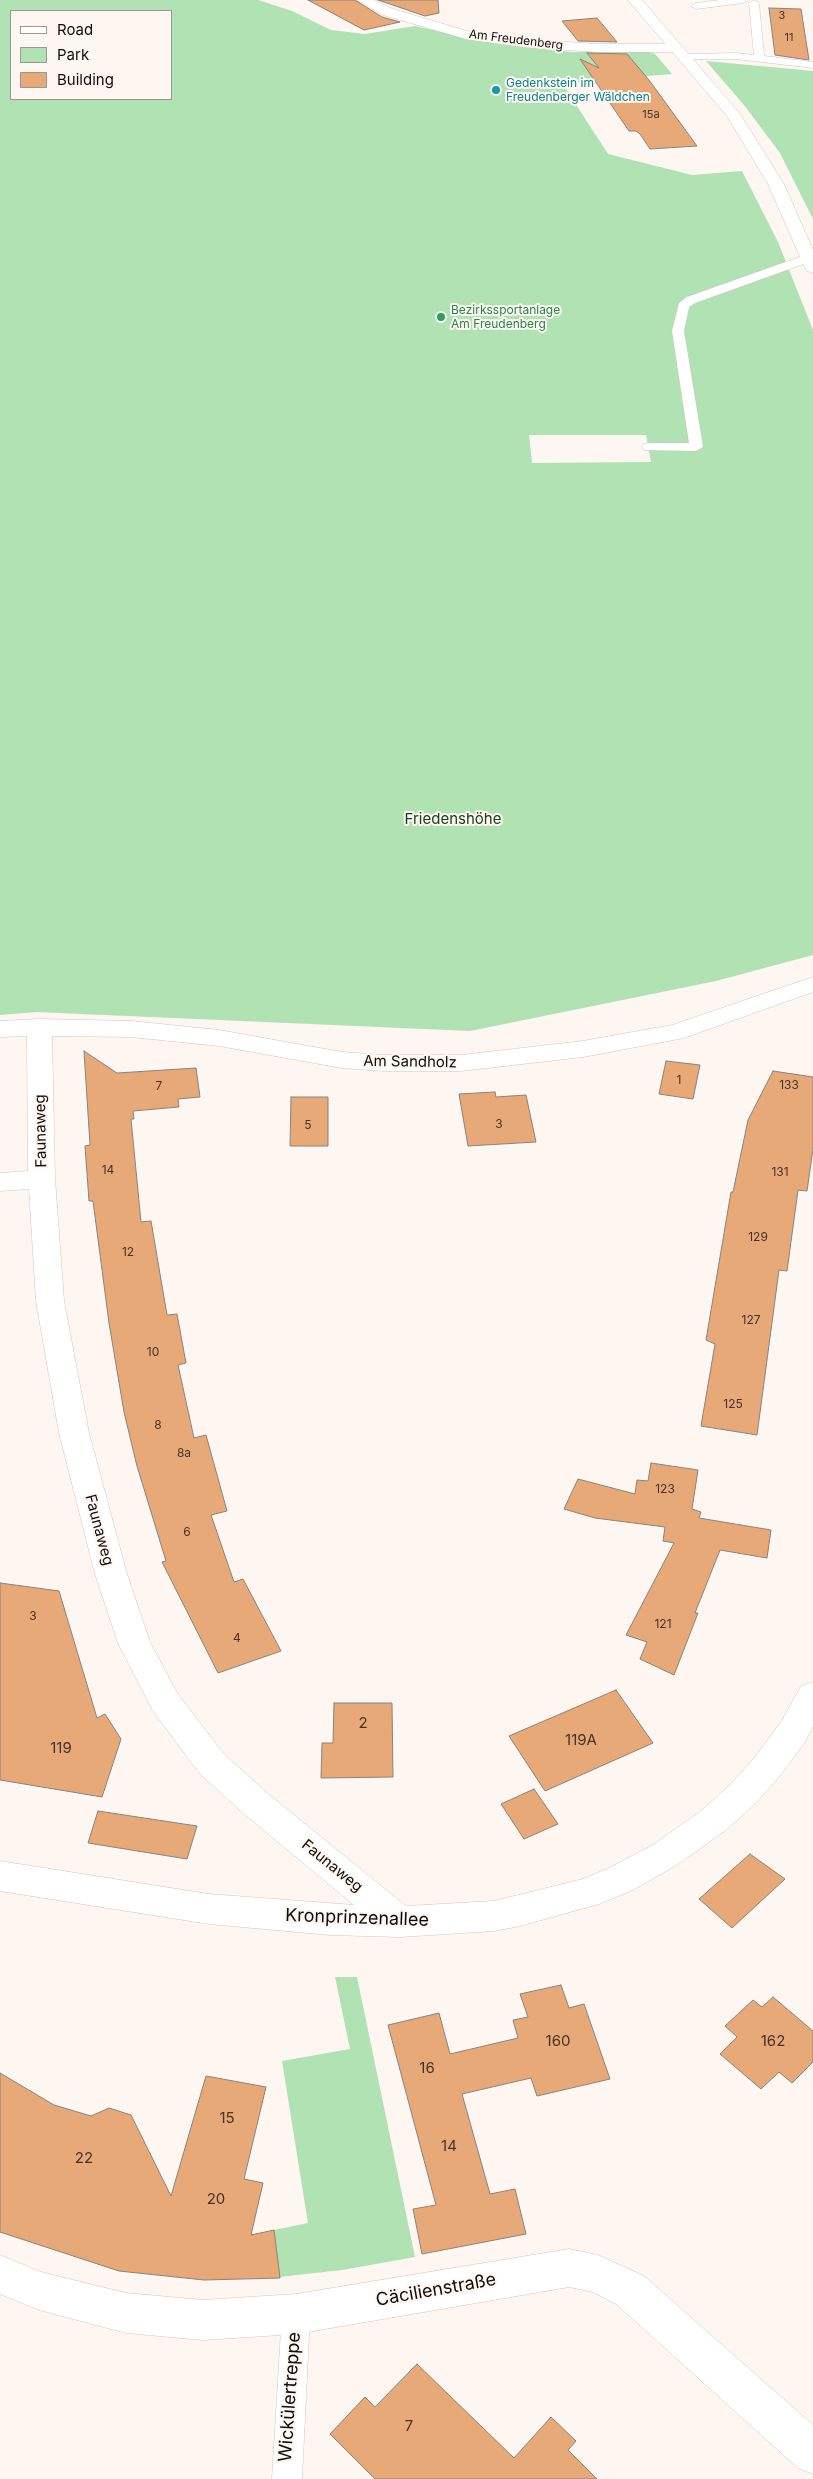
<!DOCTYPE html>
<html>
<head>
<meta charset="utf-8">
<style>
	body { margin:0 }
	#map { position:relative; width:813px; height:2479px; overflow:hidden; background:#fdf6f1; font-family:Inter,sans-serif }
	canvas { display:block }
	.legend { position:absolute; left:10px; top:10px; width:162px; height:90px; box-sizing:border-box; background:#fdf6f1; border:1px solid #9d9895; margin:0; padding:6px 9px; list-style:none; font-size:15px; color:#0e0c0a }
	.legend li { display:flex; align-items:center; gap:10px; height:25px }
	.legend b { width:25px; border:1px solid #9d9895 }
</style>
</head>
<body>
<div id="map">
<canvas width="813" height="2479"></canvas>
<ul class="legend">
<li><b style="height:6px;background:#fff"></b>Road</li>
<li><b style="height:14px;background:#b0e2b4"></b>Park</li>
<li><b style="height:14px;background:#e8a978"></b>Building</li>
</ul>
</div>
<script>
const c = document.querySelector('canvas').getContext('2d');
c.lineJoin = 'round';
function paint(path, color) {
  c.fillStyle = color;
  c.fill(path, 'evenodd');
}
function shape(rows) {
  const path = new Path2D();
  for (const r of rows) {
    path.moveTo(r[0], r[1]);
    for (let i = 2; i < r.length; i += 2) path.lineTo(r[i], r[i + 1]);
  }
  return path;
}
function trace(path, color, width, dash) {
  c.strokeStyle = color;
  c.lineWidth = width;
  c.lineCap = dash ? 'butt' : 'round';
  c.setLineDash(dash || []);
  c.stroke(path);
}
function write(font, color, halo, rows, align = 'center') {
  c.font = font + ' Inter,sans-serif';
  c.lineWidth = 4;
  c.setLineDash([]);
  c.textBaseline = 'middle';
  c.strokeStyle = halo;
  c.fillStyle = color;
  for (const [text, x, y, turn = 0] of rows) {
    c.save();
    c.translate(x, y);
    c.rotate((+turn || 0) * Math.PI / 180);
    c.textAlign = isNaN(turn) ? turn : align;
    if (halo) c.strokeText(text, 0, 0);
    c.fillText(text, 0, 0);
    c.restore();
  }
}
paint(shape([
	[0,0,258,0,292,11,331,30,365,34,415,26,498,44,572,52,644,51,655,54,672,74,562,83,608,154,692,175,742,171,778,242,813,330,813,955,716,981,470,1031,36,1012,0,1015],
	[11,11,171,11,171,99,11,99],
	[529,435,646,435,651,462,532,463],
	[706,61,813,71,813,219,780,153,744,105],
	[335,1977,357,1977,415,2257,342,2270,279,2277,274,2230,308,2223,282,2061,350,2049]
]), '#b0e2b4');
const building = shape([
	[308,0,355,0,382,17,400,22,364,30,308,0],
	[378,0,438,0,439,13,425,16,378,0],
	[769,8,801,9,809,60,775,55,769,8],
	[597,18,617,42,578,41,562,21,597,18],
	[587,53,627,54,649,80,697,146,650,149,640,134,636,131,629,131,580,59,599,68,587,53],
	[84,1051,117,1073,196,1068,200,1097,178,1099,179,1107,133,1111,134,1119,131,1119,141,1222,151,1221,167,1315,177,1314,186,1363,178,1365,194,1438,206,1435,227,1511,211,1515,234,1582,243,1579,281,1651,218,1673,162,1562,166,1561,137,1466,124,1412,109,1323,93,1201,89,1201,85,1146,90,1145,84,1051],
	[666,1061,700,1065,693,1099,659,1094,666,1061],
	[773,1071,813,1077,813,1149,807,1191,798,1190,787,1271,779,1270,757,1435,701,1426,715,1344,706,1340,731,1192,733,1192,748,1120,773,1071],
	[495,1092,496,1097,526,1095,536,1142,468,1146,459,1094,495,1092],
	[291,1097,328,1097,328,1146,290,1146,291,1097],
	[651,1463,698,1470,692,1509,701,1512,699,1518,771,1530,767,1558,720,1550,695,1613,698,1613,674,1675,640,1659,647,1642,626,1635,674,1543,663,1541,665,1527,595,1518,564,1509,578,1479,635,1494,637,1480,648,1481,651,1463],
	[0,1583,59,1591,97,1718,105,1714,121,1739,102,1797,0,1780,0,1583],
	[616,1690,653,1743,545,1791,509,1736,616,1690],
	[334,1703,392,1703,393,1777,321,1778,322,1743,333,1743,334,1703],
	[534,1789,558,1824,524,1839,501,1804,534,1789],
	[98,1811,197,1826,187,1859,88,1843,98,1811],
	[750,1854,785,1879,732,1928,699,1899,750,1854],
	[561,1985,569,2008,584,2004,610,2079,537,2096,531,2078,462,2094,490,2194,515,2189,526,2234,422,2254,413,2209,436,2205,388,2025,439,2013,450,2054,518,2038,513,2020,528,2017,520,1994,561,1985],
	[773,1997,813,2031,813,2062,792,2083,779,2072,761,2089,720,2054,737,2037,725,2026,753,2000,762,2007,773,1997],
	[0,2073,54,2105,91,2116,109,2108,131,2115,171,2196,206,2076,266,2087,244,2179,263,2183,251,2235,274,2230,280,2278,204,2280,119,2271,0,2232,0,2073],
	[417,2364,514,2458,551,2417,576,2441,568,2450,597,2479,375,2479,330,2434,365,2397,375,2407,417,2364]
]);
paint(building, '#e8a978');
trace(building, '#89837e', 1);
const service = shape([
	[720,0,748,0,743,3,696,9,691,6,696,3,720,0],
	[754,0,759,3,764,56,813,62,813,68,736,59,679,59,678,57,683,54,736,53,754,55,749,3,754,0],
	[808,254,813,257,812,261,695,303,689,307,684,331,703,447,696,451,644,450,642,447,644,444,649,443,689,443,672,331,679,303,687,297,808,254],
	[296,2300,306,2304,310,2314,302,2479,272,2479,282,2314,286,2304,296,2300]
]);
const minor = shape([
	[357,0,374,0,393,9,467,31,524,39,597,44,675,44,682,48,675,52,597,52,524,47,466,39,383,15,357,0],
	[813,977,813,992,684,1038,583,1057,461,1071,383,1071,342,1068,219,1046,131,1037,52,1036,55,1179,64,1301,89,1433,127,1574,150,1642,177,1693,223,1753,267,1793,406,1906,494,1901,583,1879,609,1868,653,1845,702,1810,729,1786,755,1757,781,1722,801,1686,813,1682,813,1726,805,1742,779,1777,753,1806,726,1830,677,1865,633,1890,599,1904,520,1926,494,1931,400,1937,330,1935,209,1924,0,1891,0,1861,209,1894,354,1905,243,1813,199,1773,153,1711,118,1643,95,1574,59,1433,36,1301,29,1189,0,1191,0,1173,28,1171,27,1036,0,1037,0,1021,39,1019,131,1021,219,1030,342,1052,383,1055,461,1055,583,1041,672,1025,813,977],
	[569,2249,598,2255,644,2276,813,2425,813,2474,798,2468,616,2304,593,2292,569,2287,296,2334,203,2340,126,2333,39,2310,0,2294,0,2255,41,2272,126,2293,203,2300,296,2294,569,2249]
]);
const tertiary = shape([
	[628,0,642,0,740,114,784,184,813,250,813,273,807,271,805,268,768,184,727,116,628,0]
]);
trace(service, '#cec7c2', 1);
trace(minor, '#cec7c2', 1);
trace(tertiary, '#cec7c2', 1);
paint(service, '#fff');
paint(minor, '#fff');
paint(tertiary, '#fff');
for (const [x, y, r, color] of [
	[496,90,5,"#0f9aa8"],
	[441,317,5,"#2e9e5b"]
]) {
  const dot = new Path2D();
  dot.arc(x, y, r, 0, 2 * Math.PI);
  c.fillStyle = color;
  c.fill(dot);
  trace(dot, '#fdf6f1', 2);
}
write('11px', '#443326', null, [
	["3",782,16],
	["11",789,38],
	["15a",651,115]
]);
write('12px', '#0e0c0a', '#fdf6f1', [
	["Am Freudenberg",516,40,7]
]);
write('12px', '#0d838f', '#fdf6f1', [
	["Gedenkstein im",506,83],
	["Freudenberger Wäldchen",506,97]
], 'left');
write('12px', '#27864d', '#fdf6f1', [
	["Bezirkssportanlage",451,310],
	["Am Freudenberg",451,324]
], 'left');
write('12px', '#443326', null, [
	["1",679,1080],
	["133",789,1085],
	["7",159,1086],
	["3",499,1124],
	["5",308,1125],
	["14",108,1170],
	["131",780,1172],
	["129",758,1237],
	["12",128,1252],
	["127",751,1320],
	["10",153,1352],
	["125",733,1404],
	["8",158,1425],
	["8a",184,1453],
	["123",665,1489],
	["6",187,1532],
	["3",33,1616],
	["121",663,1624],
	["4",237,1638]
]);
write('15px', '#16401d', '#fdf6f1', [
	["Friedenshöhe",453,819]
]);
write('15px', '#0e0c0a', '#fdf6f1', [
	["Am Sandholz",410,1062,1],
	["Faunaweg",41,1131,-91],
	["Faunaweg",99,1530,75],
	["Faunaweg",332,1866,39]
]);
write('15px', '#443326', null, [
	["2",363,1723],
	["119A",581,1740],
	["119",61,1748],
	["160",558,2041],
	["162",773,2041],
	["16",427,2068],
	["15",227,2118],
	["14",449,2146],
	["22",84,2158],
	["20",216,2199],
	["7",409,2426]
]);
write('18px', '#0e0c0a', '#fdf6f1', [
	["Kronprinzenallee",357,1918,2],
	["Cäcilienstraße",436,2290,-10],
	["Wickülertreppe",290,2397,-86]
]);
</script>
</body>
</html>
